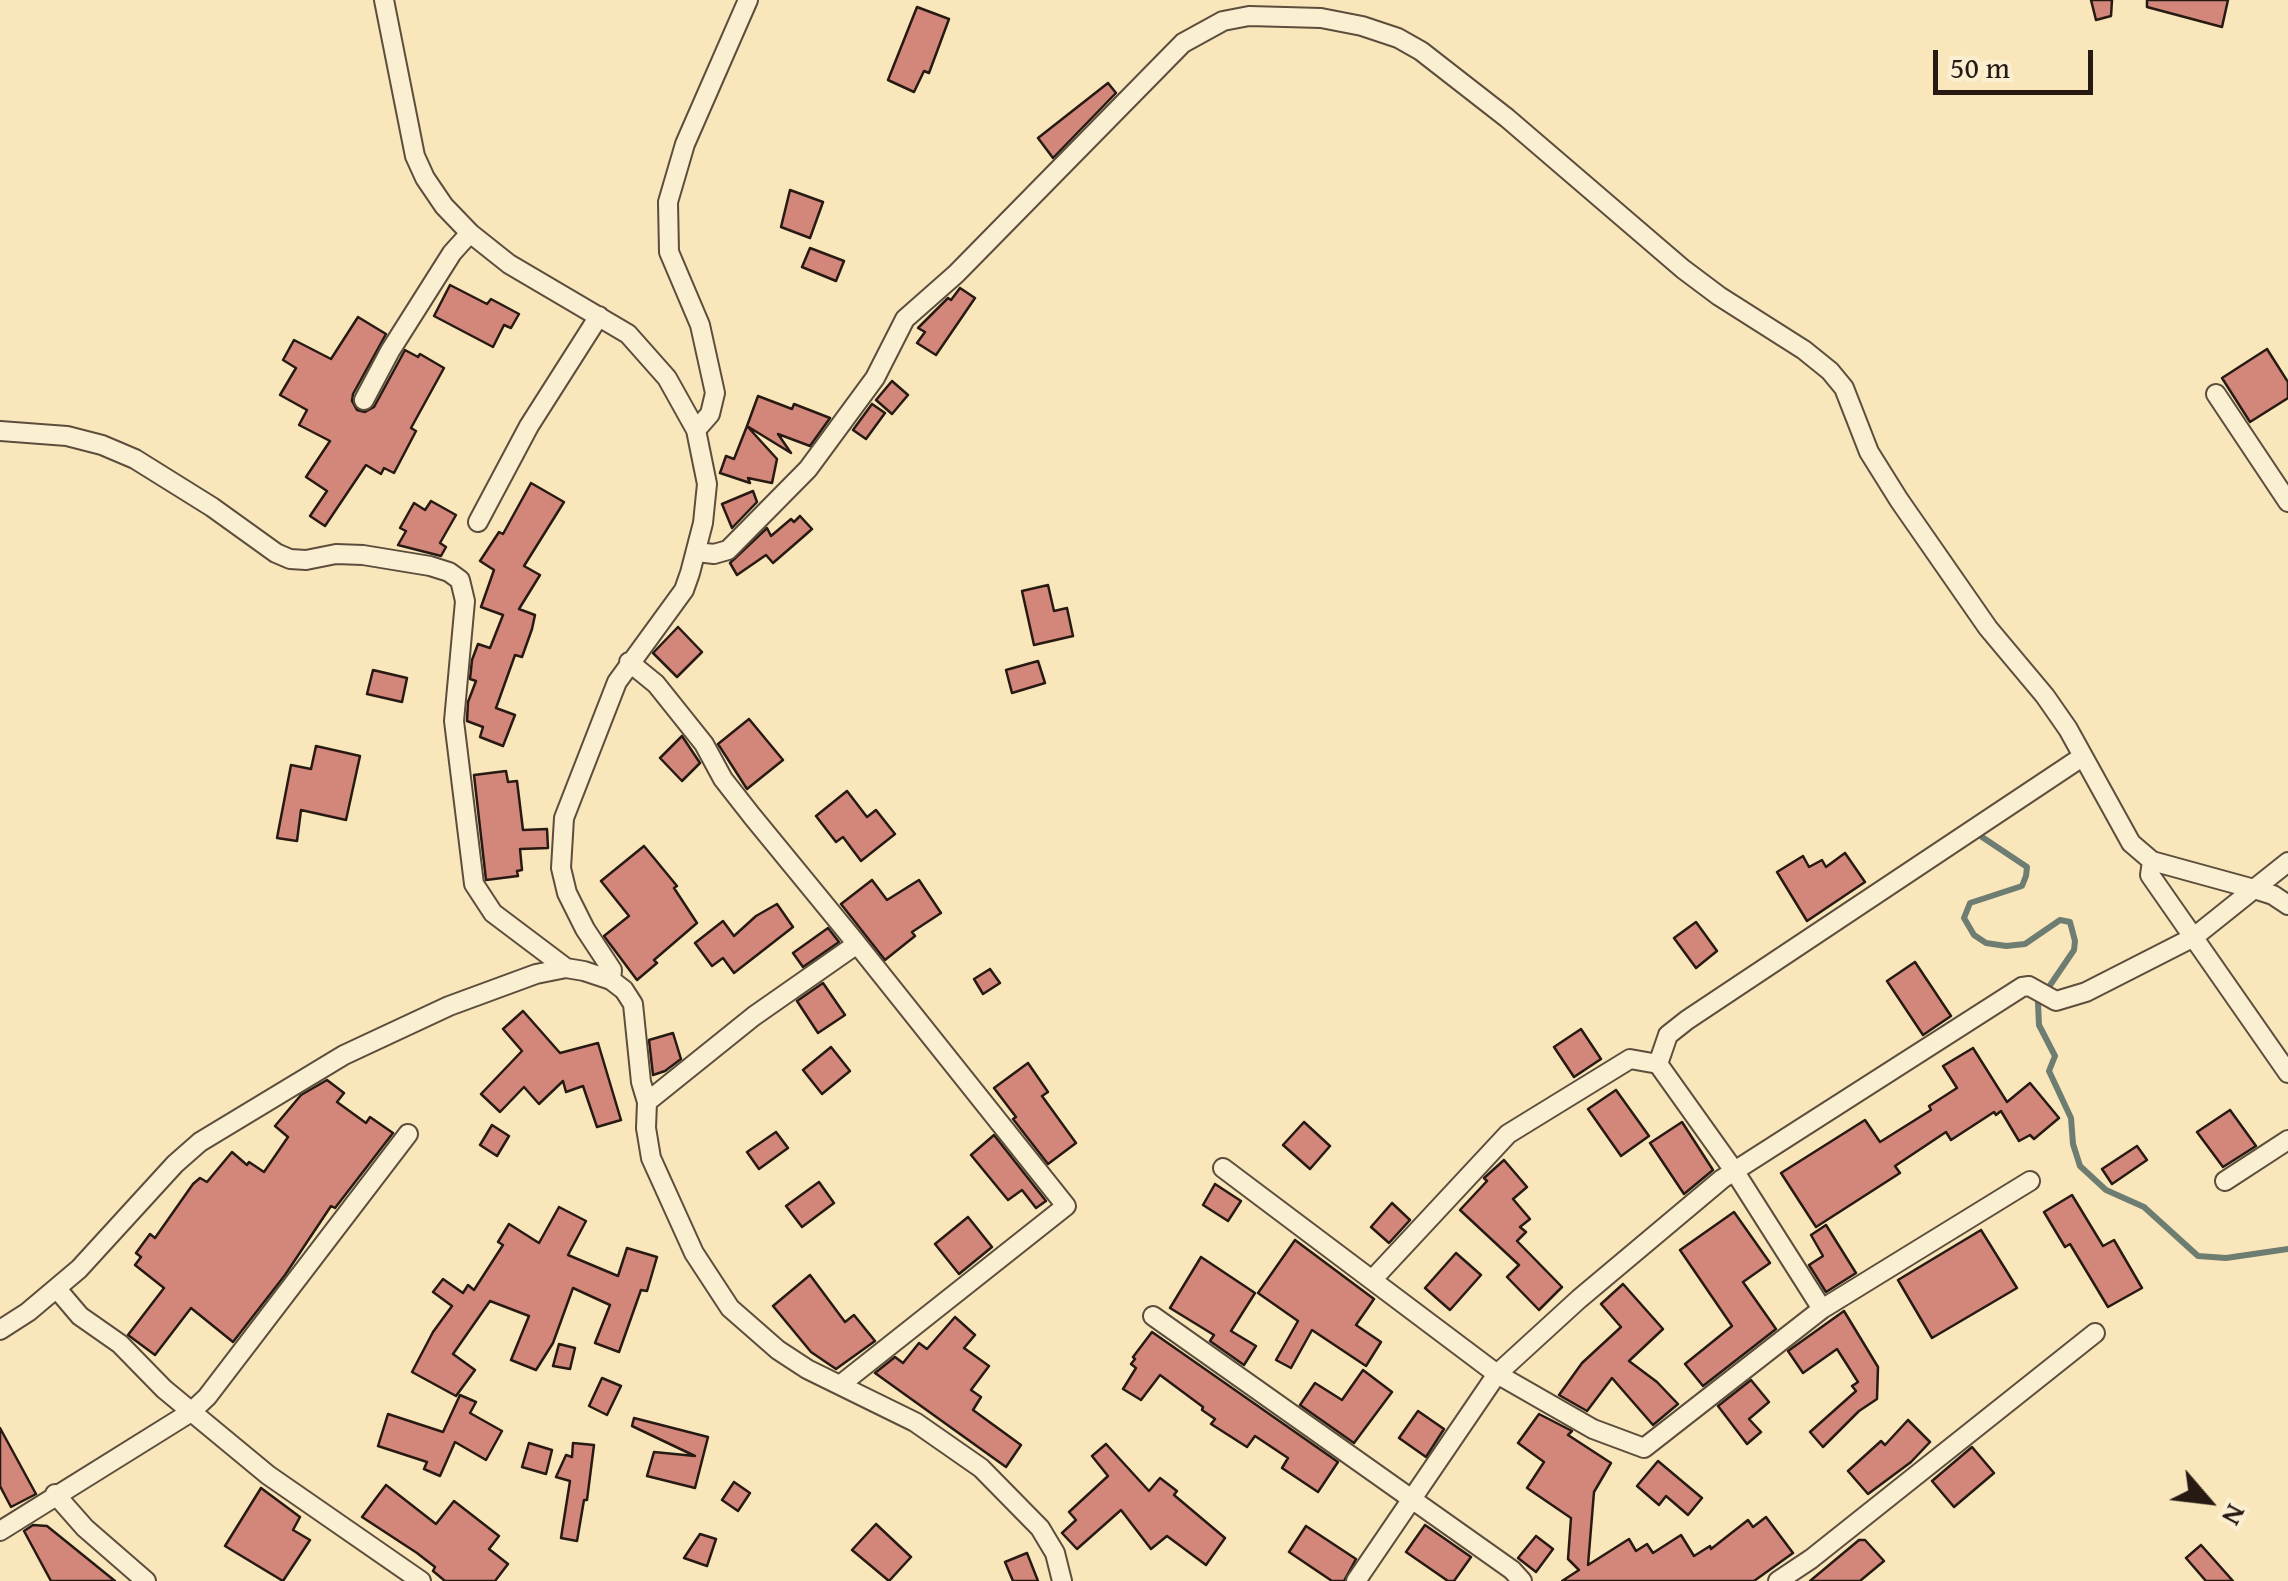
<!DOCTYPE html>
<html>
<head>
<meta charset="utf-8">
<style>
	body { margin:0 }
	#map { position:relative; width:2288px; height:1581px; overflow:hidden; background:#f9e6ba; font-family:"Gentium Book Plus",serif }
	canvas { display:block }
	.north { position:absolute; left:2158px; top:1451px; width:100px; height:100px; -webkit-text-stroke:8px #fbefd2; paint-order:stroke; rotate:118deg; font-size:28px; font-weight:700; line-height:40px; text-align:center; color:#271a13 }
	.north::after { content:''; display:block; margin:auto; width:35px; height:45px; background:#271a13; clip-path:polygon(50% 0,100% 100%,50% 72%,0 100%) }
	.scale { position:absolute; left:1933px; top:50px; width:160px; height:45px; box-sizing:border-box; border:5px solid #271a13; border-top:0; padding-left:12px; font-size:30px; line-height:35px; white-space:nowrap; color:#271a13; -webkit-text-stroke:8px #fbefd2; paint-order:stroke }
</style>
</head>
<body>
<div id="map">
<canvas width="2288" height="1581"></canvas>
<div class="north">N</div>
<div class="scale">50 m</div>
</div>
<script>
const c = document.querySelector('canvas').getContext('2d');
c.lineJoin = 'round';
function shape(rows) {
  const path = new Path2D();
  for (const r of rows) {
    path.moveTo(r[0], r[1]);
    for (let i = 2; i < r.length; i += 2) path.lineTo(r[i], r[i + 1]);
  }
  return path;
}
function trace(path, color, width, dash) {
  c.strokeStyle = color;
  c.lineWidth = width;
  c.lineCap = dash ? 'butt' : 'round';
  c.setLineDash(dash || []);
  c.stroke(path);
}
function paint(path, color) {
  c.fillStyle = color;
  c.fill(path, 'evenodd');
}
trace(shape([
	[1982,837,2027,867,2026,876,2022,886,1970,903,1964,918,1974,935,1986,943,2006,946,2025,944,2060,920,2070,922,2075,941,2074,950,2038,1003,2039,1025,2055,1056,2049,1071,2071,1118,2073,1144,2080,1166,2106,1190,2144,1207,2198,1256,2226,1258,2288,1249]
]), '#6e7d72', 6);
const building = shape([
	[2091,0,2112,0,2111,16,2096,20,2091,0],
	[2147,0,2228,0,2222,27,2147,7,2147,0],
	[917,7,949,19,929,73,924,71,914,92,888,80,917,7],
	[1108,83,1116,93,1053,158,1038,138,1108,83],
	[790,190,823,202,810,238,781,227,790,190],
	[810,248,844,261,836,281,802,267,810,248],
	[450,285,487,304,491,299,519,314,511,328,504,325,493,347,434,316,450,285],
	[960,288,975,298,936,355,917,343,925,332,918,328,948,298,951,300,960,288],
	[358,317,386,334,353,394,352,401,357,410,365,412,374,407,405,350,418,357,420,354,444,368,411,428,416,431,394,473,384,468,381,474,366,465,325,526,310,516,327,491,306,477,330,441,299,425,307,410,280,395,296,368,283,360,294,340,331,359,358,317],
	[2267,349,2288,382,2288,398,2250,422,2222,378,2267,349],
	[892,381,908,395,892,414,876,400,892,381],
	[758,396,792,409,794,404,830,418,810,446,778,434,791,453,747,426,758,396],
	[872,404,885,413,866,439,853,430,872,404],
	[747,426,777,459,772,483,748,478,750,483,720,473,726,456,734,459,747,426],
	[531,483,564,502,524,566,540,575,519,609,535,615,532,629,522,657,515,655,496,708,515,715,503,746,480,737,483,727,467,721,468,702,476,681,470,679,472,660,478,644,490,648,503,615,481,607,494,570,480,561,499,532,503,534,531,483],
	[753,491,757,502,732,528,722,504,753,491],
	[431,501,456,515,440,543,446,547,441,556,398,545,406,531,400,528,414,503,425,510,431,501],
	[800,516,812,529,803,537,773,563,766,555,737,575,730,563,767,528,771,536,791,519,794,522,800,516],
	[1048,585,1054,611,1067,608,1073,636,1034,645,1022,591,1048,585],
	[678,627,702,652,677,677,653,653,678,627],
	[1038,661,1045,683,1012,693,1006,670,1038,661],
	[373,670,407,678,402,702,367,694,373,670],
	[749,719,783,760,747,789,718,744,749,719],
	[682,736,700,763,682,781,660,758,682,736],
	[316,746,360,756,346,820,301,810,297,841,277,838,291,765,311,769,316,746],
	[506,771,508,782,517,781,523,830,547,829,548,848,520,849,522,870,517,871,518,876,486,880,474,775,506,771],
	[847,791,867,817,876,810,895,834,861,861,843,837,836,842,816,816,847,791],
	[644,846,677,886,674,888,697,923,654,960,657,963,637,980,604,936,629,916,601,881,644,846],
	[1845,853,1865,882,1807,921,1777,872,1803,856,1809,867,1822,860,1826,867,1845,853],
	[872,880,887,900,919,880,941,913,912,932,915,936,885,960,841,904,872,880],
	[777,904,793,927,734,973,723,958,712,966,695,943,723,921,734,936,756,916,777,904],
	[1696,922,1717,951,1696,968,1674,938,1696,922],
	[828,928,839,942,803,967,793,953,828,928],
	[1915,962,1951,1016,1923,1035,1887,981,1915,962],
	[990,969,1000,983,983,994,974,979,990,969],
	[823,983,845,1015,818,1033,797,1001,823,983],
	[523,1011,560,1053,598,1043,621,1120,597,1127,583,1086,566,1092,563,1081,539,1104,524,1087,500,1112,481,1094,522,1051,503,1029,523,1011],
	[1581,1029,1601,1059,1574,1077,1554,1047,1581,1029],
	[673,1033,681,1059,665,1071,653,1075,649,1040,673,1033],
	[831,1047,850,1071,822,1094,803,1070,831,1047],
	[1973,1048,2007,1102,2030,1083,2059,1118,2034,1139,2030,1135,2019,1141,2001,1111,1996,1115,1994,1112,1951,1140,1946,1132,1895,1166,1900,1173,1816,1227,1781,1173,1865,1120,1880,1142,1931,1110,1929,1106,1957,1088,1943,1066,1973,1048],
	[1028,1063,1048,1092,1042,1096,1076,1143,1048,1164,1013,1119,1016,1117,994,1088,1028,1063],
	[327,1080,344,1093,337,1102,366,1123,370,1117,393,1133,335,1208,331,1206,285,1275,233,1342,191,1308,155,1355,128,1335,164,1288,135,1265,141,1257,136,1253,150,1234,155,1238,193,1184,200,1178,207,1182,232,1152,247,1165,249,1162,264,1172,288,1137,275,1126,301,1095,327,1080],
	[1616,1090,1649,1136,1621,1156,1588,1109,1616,1090],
	[2230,1110,2256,1146,2223,1167,2197,1132,2230,1110],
	[1304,1122,1330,1146,1310,1169,1283,1145,1304,1122],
	[1682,1122,1713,1170,1684,1194,1650,1143,1682,1122],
	[492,1125,509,1136,497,1156,480,1145,492,1125],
	[776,1132,788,1148,759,1169,747,1152,776,1132],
	[994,1135,1046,1201,1036,1208,1022,1190,1008,1200,971,1155,994,1135],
	[2137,1146,2147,1160,2112,1184,2102,1169,2137,1146],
	[1504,1160,1527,1187,1513,1199,1530,1219,1520,1227,1526,1232,1517,1241,1562,1287,1539,1310,1507,1277,1519,1265,1460,1210,1487,1181,1484,1178,1504,1160],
	[819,1182,834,1203,802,1227,786,1206,819,1182],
	[1215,1184,1241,1201,1228,1221,1203,1205,1215,1184],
	[2072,1195,2103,1246,2114,1240,2142,1288,2108,1307,2070,1244,2065,1247,2044,1212,2072,1195],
	[1392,1203,1410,1220,1389,1243,1371,1227,1392,1203],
	[559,1207,586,1221,568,1255,618,1276,627,1248,657,1257,647,1291,641,1290,619,1352,595,1343,610,1305,573,1288,553,1343,536,1370,511,1360,529,1316,490,1301,453,1354,475,1370,456,1396,412,1372,433,1332,452,1306,433,1292,443,1279,463,1293,468,1285,474,1290,503,1245,498,1242,509,1224,539,1243,559,1207],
	[1734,1212,1770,1263,1743,1282,1776,1329,1703,1386,1685,1364,1732,1326,1680,1250,1734,1212],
	[968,1217,992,1247,959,1274,935,1244,968,1217],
	[1826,1225,1856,1273,1826,1292,1809,1265,1823,1256,1811,1235,1826,1225],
	[1981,1230,2017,1288,1932,1338,1898,1280,1981,1230],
	[1295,1240,1374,1299,1356,1325,1381,1342,1366,1366,1312,1330,1291,1368,1276,1360,1298,1321,1258,1293,1295,1240],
	[1456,1253,1481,1275,1450,1310,1425,1288,1456,1253],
	[1201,1257,1255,1293,1231,1331,1256,1346,1244,1365,1210,1341,1214,1335,1170,1308,1201,1257],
	[810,1275,845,1322,854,1315,875,1341,836,1369,811,1352,773,1306,810,1275],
	[1623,1284,1663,1329,1629,1361,1657,1382,1678,1404,1653,1425,1612,1378,1587,1411,1559,1395,1582,1363,1621,1327,1601,1304,1623,1284],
	[1844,1311,1878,1367,1877,1399,1859,1411,1823,1447,1810,1432,1856,1391,1852,1386,1858,1382,1837,1349,1803,1373,1788,1351,1844,1311],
	[955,1317,975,1335,964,1348,989,1366,971,1390,981,1397,973,1410,1021,1445,1006,1467,875,1373,895,1357,903,1363,919,1343,927,1349,955,1317],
	[1152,1332,1338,1462,1318,1492,1282,1468,1288,1458,1255,1436,1247,1447,1211,1424,1215,1419,1202,1410,1203,1407,1160,1375,1141,1400,1123,1389,1136,1368,1131,1364,1135,1359,1133,1357,1152,1332],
	[559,1344,575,1348,570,1369,553,1366,559,1344],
	[1363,1370,1392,1392,1354,1443,1300,1405,1315,1383,1342,1400,1363,1370],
	[602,1378,621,1386,607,1415,589,1406,602,1378],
	[1751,1380,1769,1402,1749,1419,1761,1432,1747,1444,1718,1406,1751,1380],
	[460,1395,476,1402,470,1413,502,1431,486,1460,455,1442,440,1476,424,1469,427,1462,378,1446,388,1414,443,1432,460,1395],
	[1418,1411,1444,1429,1426,1457,1399,1438,1418,1411],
	[1539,1414,1572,1431,1568,1435,1611,1463,1594,1492,1588,1565,1629,1539,1636,1551,1647,1544,1653,1553,1681,1535,1694,1556,1710,1546,1711,1549,1748,1520,1753,1527,1766,1517,1793,1553,1754,1581,1562,1581,1579,1570,1568,1559,1571,1518,1527,1488,1544,1462,1518,1443,1539,1414],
	[634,1418,708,1437,695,1488,647,1476,654,1452,695,1456,632,1426,634,1418],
	[1908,1420,1930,1442,1911,1462,1868,1494,1848,1471,1881,1441,1885,1445,1908,1420],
	[0,1428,36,1494,11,1507,0,1486,0,1428],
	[529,1443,552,1450,546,1474,522,1467,529,1443],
	[573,1443,594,1445,587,1500,584,1500,577,1541,561,1538,570,1481,556,1477,566,1455,572,1457,573,1443],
	[1106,1444,1149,1491,1160,1478,1177,1491,1174,1495,1225,1538,1206,1565,1167,1536,1151,1549,1121,1510,1077,1549,1062,1533,1076,1520,1069,1512,1108,1476,1092,1456,1106,1444],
	[1972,1447,1994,1473,1954,1507,1932,1481,1972,1447],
	[1658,1461,1702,1498,1688,1515,1666,1496,1659,1505,1637,1486,1658,1461],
	[734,1482,750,1493,738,1511,722,1500,734,1482],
	[386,1485,436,1524,454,1501,499,1536,489,1549,508,1564,495,1581,445,1581,433,1571,435,1567,417,1553,362,1517,386,1485],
	[261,1488,300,1517,293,1530,310,1540,283,1581,225,1546,261,1488],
	[876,1524,911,1557,889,1581,852,1550,876,1524],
	[33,1525,47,1526,115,1581,51,1581,24,1531,33,1525],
	[1425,1525,1471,1557,1454,1581,1448,1581,1406,1552,1425,1525],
	[1306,1526,1356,1559,1344,1581,1332,1581,1289,1552,1306,1526],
	[700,1534,716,1539,707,1566,684,1558,700,1534],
	[1536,1536,1553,1549,1536,1572,1518,1558,1536,1536],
	[1859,1540,1865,1540,1884,1561,1860,1581,1810,1581,1859,1540],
	[2201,1545,2233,1581,2206,1581,2186,1558,2201,1545],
	[1027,1553,1038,1581,1013,1581,1005,1562,1027,1553]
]);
paint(building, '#d2877a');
trace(building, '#271a13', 2.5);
const minor = shape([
	[384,0,415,156,425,178,444,206,470,233],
	[2216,394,2288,502],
	[364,400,390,351,452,253,470,233,509,264,628,334,667,378,696,430,707,484,703,523,690,573,684,590,617,682,564,818,561,868,567,893,585,929,612,970,611,980],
	[696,430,710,414,715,393,700,325,669,252,668,202,685,144,748,0],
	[0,431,67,436,102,445,135,459,212,507,276,553,290,559,306,560,336,554,363,555,430,566,449,572,460,580,465,601,454,721,474,884,493,913,566,968],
	[478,522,529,426,599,316],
	[697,552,714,554,728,550,808,469,875,378,905,319,956,274,1183,43,1223,21,1249,16,1321,18,1362,26,1398,38,1421,51,1507,118,1683,269,1719,296,1804,350,1830,371,1844,388,1869,452,1899,500,1988,628,2045,696,2068,729,2131,843,2152,861],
	[629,662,656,684,704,744,723,779,752,816,857,944,754,1016,647,1102],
	[2288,862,2254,889,2152,861,2150,875,2288,1073],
	[1658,1064,1668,1035,1687,1020,2082,757],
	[1223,1168,1497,1374,1593,1429,1644,1448,1822,1309,1735,1172,1658,1064,1630,1059,1508,1134,1372,1280],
	[2225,1181,2288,1140],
	[57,1289,80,1316,120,1344,164,1389,268,1475,421,1581],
	[1822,1309,2030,1181],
	[1153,1316,1512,1570,1522,1581],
	[0,1330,28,1312,79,1269,175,1164,200,1142,344,1055,449,1006,536,974,566,968,584,971,611,980,624,990,633,1004,641,1082,647,1102,646,1128,651,1158,694,1253,730,1308,778,1350,807,1369,915,1422,981,1468,1040,1528,1055,1553,1062,1581],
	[840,1385,1066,1206,857,944],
	[55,1494,85,1528,146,1581],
	[0,1531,191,1412,207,1397,408,1134],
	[1356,1581,1497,1374,1579,1299,1722,1179,2022,987,2029,986,2056,1001,2086,992,2194,937,2254,889,2273,895,2288,905],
	[1778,1581,1811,1559,2095,1333]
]);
trace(minor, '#5c4d3d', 22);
trace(minor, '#fbefd2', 18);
</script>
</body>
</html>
